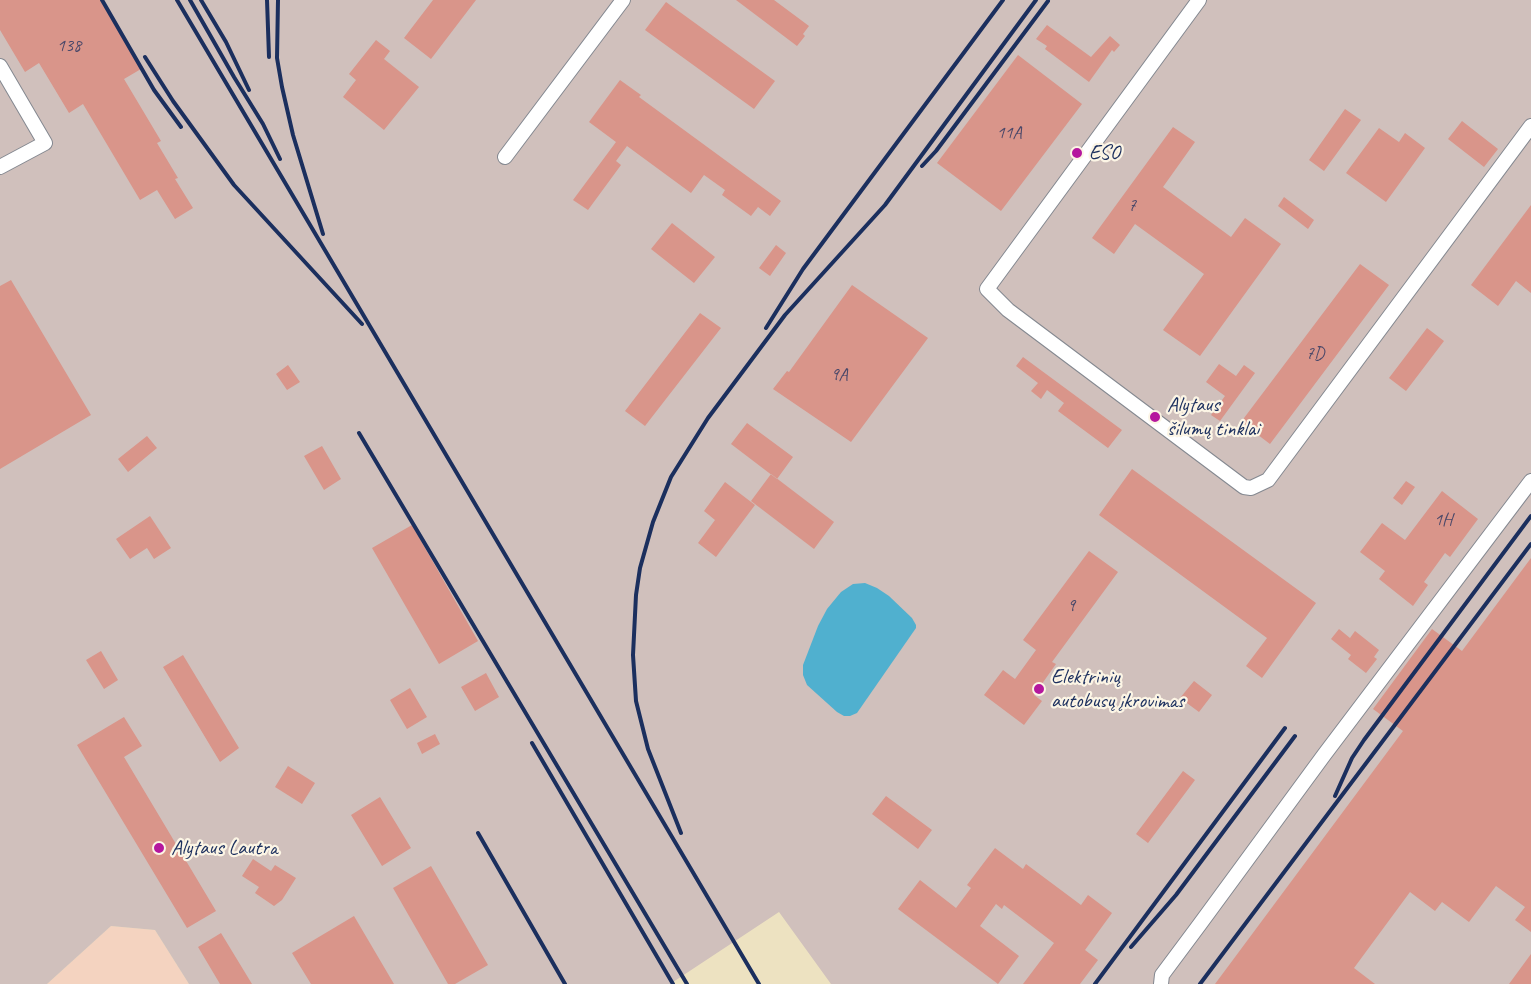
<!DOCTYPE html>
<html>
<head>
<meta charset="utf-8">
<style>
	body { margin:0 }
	canvas { display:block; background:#ede2c1 }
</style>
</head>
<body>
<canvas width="1531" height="984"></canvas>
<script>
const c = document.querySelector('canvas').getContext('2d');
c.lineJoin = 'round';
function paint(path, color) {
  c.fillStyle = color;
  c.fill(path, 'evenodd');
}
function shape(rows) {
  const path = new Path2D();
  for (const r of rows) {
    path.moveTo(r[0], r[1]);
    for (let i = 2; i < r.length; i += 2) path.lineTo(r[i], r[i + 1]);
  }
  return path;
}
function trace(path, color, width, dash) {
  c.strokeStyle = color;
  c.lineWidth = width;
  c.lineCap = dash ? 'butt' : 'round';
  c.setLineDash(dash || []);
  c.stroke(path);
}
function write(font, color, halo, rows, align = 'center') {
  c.font = font + ' Caveat,sans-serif';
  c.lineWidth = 4.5;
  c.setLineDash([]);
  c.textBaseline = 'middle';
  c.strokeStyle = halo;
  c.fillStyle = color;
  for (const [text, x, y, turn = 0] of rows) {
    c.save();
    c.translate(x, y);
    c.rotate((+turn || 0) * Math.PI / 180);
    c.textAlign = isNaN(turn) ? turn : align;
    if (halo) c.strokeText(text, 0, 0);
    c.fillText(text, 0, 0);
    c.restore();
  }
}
paint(shape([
	[111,926,155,930,189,984,47,984]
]), '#f4d3c0');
paint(shape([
	[0,0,1531,0,1531,984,831,984,779,912,670,984,189,984,155,930,111,926,47,984,0,984]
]), '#d0c0bc');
paint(shape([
	[865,583,877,588,889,596,912,618,916,625,916,628,857,713,850,716,844,716,837,712,807,685,803,675,803,665,818,626,827,609,841,592,853,584]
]), '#50b0cf');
paint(shape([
	[0,0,100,0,141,69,124,79,161,141,157,143,178,178,175,179,193,208,175,219,157,190,140,200,83,104,69,113,39,63,25,72,0,30],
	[433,0,476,0,431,59,404,38],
	[736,0,774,0,809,26,803,34,805,36,797,46],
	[666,2,775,81,754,109,645,30],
	[1047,25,1091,57,1110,36,1120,45,1114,52,1112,50,1089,82,1045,49,1047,46,1036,39],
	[376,40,390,51,384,59,419,87,384,130,343,97,356,80,349,74],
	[1018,55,1082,104,1001,211,937,163],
	[620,80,641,95,639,97,781,201,770,216,758,207,751,216,722,195,725,190,704,175,691,193,627,146,616,161,621,165,588,210,573,200,616,142,589,122],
	[1345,109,1361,120,1324,171,1309,160],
	[1462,121,1498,149,1484,167,1448,139],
	[1173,127,1195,142,1163,187,1231,237,1245,218,1281,244,1200,356,1163,330,1204,274,1135,224,1114,254,1092,238],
	[1379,128,1399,142,1405,133,1425,148,1386,202,1346,173],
	[1284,197,1314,220,1308,229,1278,206],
	[1531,205,1531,293,1516,281,1498,306,1471,285],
	[672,223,715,257,694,283,651,249],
	[776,245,786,253,770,276,759,268],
	[1360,264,1389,285,1270,444,1241,422],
	[11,280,91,415,0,469,0,286],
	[852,285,928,338,851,442,773,389,787,371,789,372],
	[700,313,721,328,645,426,625,411],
	[1427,328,1444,341,1406,391,1389,378],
	[1023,357,1122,430,1108,448,1058,411,1064,403,1047,390,1041,399,1031,391,1038,383,1016,366],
	[1219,364,1236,376,1244,365,1255,373,1220,421,1211,415,1225,396,1206,382],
	[288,365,300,382,287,390,276,374],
	[747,423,793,457,777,479,731,444],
	[147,436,157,448,128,472,118,459],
	[322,446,341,479,324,490,304,456],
	[1132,469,1316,603,1262,678,1246,666,1267,638,1099,515],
	[771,474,834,522,814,549,751,501],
	[1406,481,1415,487,1402,505,1393,498],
	[725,482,755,505,716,557,698,543,715,520,704,511],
	[1442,491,1478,519,1450,557,1445,553,1424,582,1428,585,1413,606,1379,579,1385,571,1360,552,1382,523,1405,540],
	[150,516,171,548,154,559,147,548,130,559,116,539],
	[412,525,478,641,439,664,372,548],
	[1089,551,1118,572,1052,662,1056,664,1034,695,1042,701,1024,725,984,695,1003,670,1015,679,1036,650,1023,640],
	[1531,558,1531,932,1515,920,1525,907,1496,886,1469,922,1442,902,1435,911,1410,892,1354,968,1375,984,1215,984,1403,731,1373,709,1432,629,1462,651],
	[1339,629,1350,638,1355,631,1379,650,1374,657,1377,659,1366,673,1348,659,1351,655,1331,639],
	[101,651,118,680,104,689,86,660],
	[183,655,239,748,220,762,163,667],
	[486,673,499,697,475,711,461,687],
	[1194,681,1212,695,1199,712,1180,698],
	[410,688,427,717,407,729,390,700],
	[124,717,142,746,124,757,216,911,187,928,77,745],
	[435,734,440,744,422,754,417,743],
	[288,766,315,783,302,804,275,787],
	[1183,771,1195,780,1148,843,1136,834],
	[886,796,932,830,918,849,872,814],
	[380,797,411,848,382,866,351,815],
	[995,848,1023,869,1026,864,1081,905,1088,895,1112,913,1085,950,1098,960,1080,984,1023,984,1054,943,1004,905,1002,909,996,904,980,926,1019,956,998,984,898,909,920,880,956,908,971,888,967,885],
	[253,859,271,871,275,865,296,878,282,900,274,906,255,893,259,887,242,876],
	[431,866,488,965,455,984,448,984,393,888],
	[354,916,394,984,311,984,292,953],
	[221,933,252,984,220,984,198,947],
	[1531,954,1531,984,1509,984]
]), '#d9958a');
const minor = shape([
	[1199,0,987,289,1008,310,1244,487,1251,488,1268,480,1531,126],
	[0,66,45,143,0,167],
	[505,157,623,0],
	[1161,984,1162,975,1200,924,1324,755,1531,481]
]);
trace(minor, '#848890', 16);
trace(minor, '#fff', 14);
trace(shape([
	[102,0,154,90,181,127],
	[177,0,759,984],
	[190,0,234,77,263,124,280,159],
	[201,0,226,42,249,90],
	[267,0,269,57],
	[278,0,277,58,282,87,293,135,323,234],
	[145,57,173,101,234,185,362,324],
	[922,166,936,151,1048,1],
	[766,328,803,269,1003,0],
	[359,433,687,984],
	[532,743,673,984],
	[1335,796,1352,758,1364,740,1531,516],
	[478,833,565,984],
	[681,833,648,749,636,701,633,655,636,595,640,568,653,522,671,477,708,418,785,315,885,205,1036,0],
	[1131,947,1176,895,1295,736],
	[1095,984,1285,728],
	[1200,984,1531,544]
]), '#1b2f5e', 4);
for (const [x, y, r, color] of [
	[1077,153,6,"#b5179e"],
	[1155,417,6,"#b5179e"],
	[1039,689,6,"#b5179e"],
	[159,848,6,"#b5179e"]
]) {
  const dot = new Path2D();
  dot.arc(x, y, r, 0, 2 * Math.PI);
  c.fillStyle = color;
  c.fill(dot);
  trace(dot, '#fcf5e5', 2);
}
write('18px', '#4a4869', null, [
	["138",69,46],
	["11A",1009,133],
	["7",1132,206],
	["7D",1315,354],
	["9A",839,375],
	["1H",1443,520],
	["9",1071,606]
]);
write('21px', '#1b2f5e', '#fcf5e5', [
	["ESO",1089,153],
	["Alytaus",1167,405],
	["šilumų tinklai",1167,429],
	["Elektrinių",1051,677],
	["autobusų įkrovimas",1051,701],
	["Alytaus Lautra",171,848]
], 'left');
</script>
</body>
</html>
